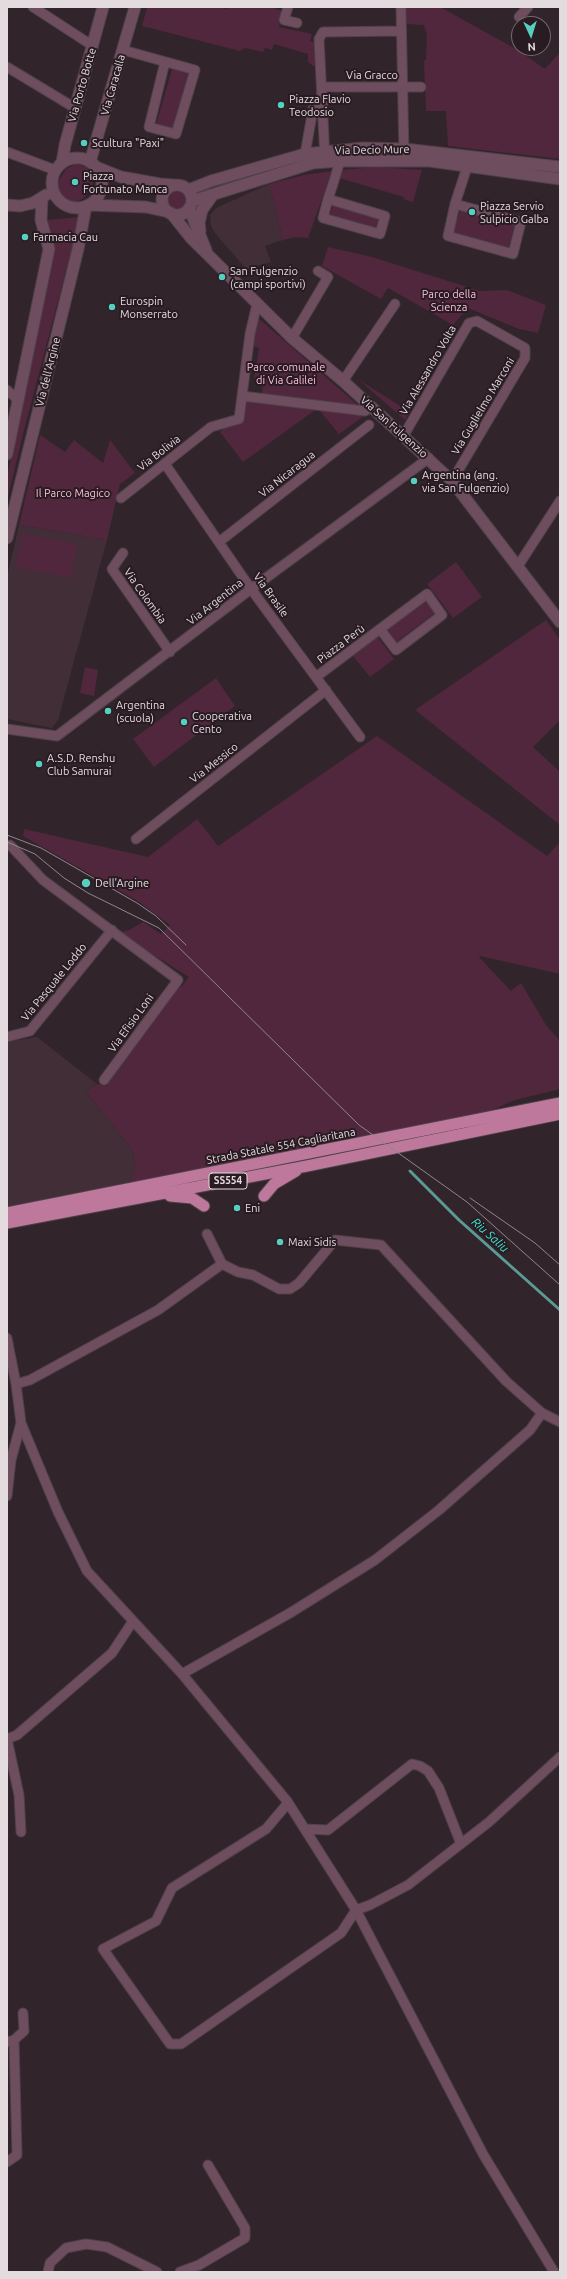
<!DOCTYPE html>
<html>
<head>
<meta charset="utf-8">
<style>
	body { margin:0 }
	#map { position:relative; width:567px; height:2279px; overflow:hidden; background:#32242b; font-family:Ubuntu,sans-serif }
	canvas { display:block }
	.frame { position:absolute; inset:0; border:8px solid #e4dbdf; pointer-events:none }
	.north { position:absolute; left:511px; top:16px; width:40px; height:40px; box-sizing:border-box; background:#281b21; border:1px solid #73686d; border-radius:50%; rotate:176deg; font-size:11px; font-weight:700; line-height:16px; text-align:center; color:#e4dbdf }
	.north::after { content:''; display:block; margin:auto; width:14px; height:18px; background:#58cec0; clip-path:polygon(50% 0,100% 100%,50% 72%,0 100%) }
</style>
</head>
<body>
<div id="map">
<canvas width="567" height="2279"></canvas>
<div class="frame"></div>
<div class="north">N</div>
</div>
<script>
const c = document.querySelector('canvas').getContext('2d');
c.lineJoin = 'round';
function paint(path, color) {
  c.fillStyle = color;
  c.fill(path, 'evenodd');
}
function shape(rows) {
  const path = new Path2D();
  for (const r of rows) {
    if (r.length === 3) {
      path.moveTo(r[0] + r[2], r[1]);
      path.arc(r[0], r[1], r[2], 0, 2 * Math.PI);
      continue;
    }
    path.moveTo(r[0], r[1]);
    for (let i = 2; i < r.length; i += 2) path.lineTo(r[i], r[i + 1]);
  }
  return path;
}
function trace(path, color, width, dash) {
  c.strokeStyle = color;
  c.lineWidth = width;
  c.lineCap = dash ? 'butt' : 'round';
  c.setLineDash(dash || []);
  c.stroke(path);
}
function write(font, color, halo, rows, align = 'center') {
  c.font = font + ' Ubuntu,sans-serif';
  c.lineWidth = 4;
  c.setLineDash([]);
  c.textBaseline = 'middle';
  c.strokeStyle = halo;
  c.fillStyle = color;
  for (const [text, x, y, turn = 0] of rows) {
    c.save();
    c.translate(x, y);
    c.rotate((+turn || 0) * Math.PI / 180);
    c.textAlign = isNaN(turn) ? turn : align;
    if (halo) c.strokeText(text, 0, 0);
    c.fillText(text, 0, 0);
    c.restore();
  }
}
paint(shape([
	[269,184,283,240,265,246,271,262,246,269,215,233,211,226,210,215,216,208],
	[19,525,107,540,58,720,52,728,7,719,7,577],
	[37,1037,97,1084,86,1092,133,1151,135,1170,128,1184,7,1207,7,1042]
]), '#412e37');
paint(shape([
	[147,7,220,7,227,9,228,7,270,7,282,11,279,27,312,34,310,41,316,43,318,67,313,66,308,62,308,54,274,44,272,50,265,48,263,52,245,48,240,51,142,26],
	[406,7,440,7,516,49,545,69,560,52,560,159,448,146,446,111,426,111,424,61,426,60,427,35,424,25,407,24],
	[172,69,190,73,174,130,156,125],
	[75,164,85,166,89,169,92,173,93,184,84,198,77,202,69,202,60,195,57,184,66,169],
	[376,167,422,170,413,202,404,199,404,197,339,178,342,170],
	[332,171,308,238,295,237,283,240,269,184,304,175],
	[176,199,11],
	[333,204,380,219,377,229,330,215],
	[460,210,515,225,509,248,453,233],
	[80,217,22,438,7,501,7,477,53,248,47,220],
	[328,247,372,257,480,291,507,290,546,305,538,333,519,329,468,308,453,325,388,288,381,299,322,266],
	[256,316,360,407,262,394,263,381,254,379,259,348,251,345],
	[359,380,410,412,405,420],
	[242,400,318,408,243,462,220,432,241,412],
	[319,410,362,414,364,416,339,434],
	[40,435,65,452,74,440,103,463,110,440,135,473,120,484,107,540,19,525],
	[22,533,77,544,71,578,15,567],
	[456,562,482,597,453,618,427,584],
	[426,601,435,613,395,643,386,630],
	[546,620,560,640,560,720,533,747,560,772,560,825,415,710],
	[378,637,394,659,370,677,353,656],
	[85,667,98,670,94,696,80,693],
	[216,678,235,706,154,767,133,739],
	[377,736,547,856,560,842,560,974,480,956,479,957,511,991,521,983,546,1025,560,1041,560,1089,515,1100,488,1112,128,1184,135,1170,133,1151,86,1092,97,1084,106,1086,175,988,182,986,189,977,139,946,121,932,129,930,143,922,161,934,170,925,136,900,23,836,24,829,148,857,197,819,218,846]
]), '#50273d');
trace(shape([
	[410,1171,459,1220,560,1310]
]), '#5c9b95', 3);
const minor = shape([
	[33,7,93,46],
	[288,7,284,20,297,23],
	[401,7,404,155],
	[519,17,528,7],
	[123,50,195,70,176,134,149,127,165,62],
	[7,67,75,108],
	[322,87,421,87],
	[7,152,55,170],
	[305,154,313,109,323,104],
	[325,159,319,39,323,32,401,31],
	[328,199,385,216,380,234,323,218,328,199,333,184,340,161,341,155],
	[455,204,521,222,513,254,448,236,455,204,469,161],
	[257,304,250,334,242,396,365,411,371,406],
	[292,338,328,277,318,271],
	[343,381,395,304],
	[7,390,18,400],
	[404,435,469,323,477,321,525,348,525,358,452,481],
	[165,464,251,589,360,737],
	[121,498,211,427,239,419,242,396],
	[219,542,369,425],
	[123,553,112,569,170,652],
	[518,566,560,501],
	[427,594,442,615,396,650,380,629,427,594],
	[316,677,380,629],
	[7,729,57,736,251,589,429,458],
	[136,839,326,690],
	[10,845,43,880,178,980,104,1080],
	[7,1037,30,1031,112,930],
	[207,1234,222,1264,238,1272,253,1275,279,1289,290,1289,299,1283,335,1240,381,1245,506,1381,542,1413,560,1422],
	[7,1338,16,1384,21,1423,11,1460,7,1496],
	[16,1384,30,1380,158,1310,222,1264],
	[21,1423,58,1512,87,1571,182,1674,287,1801,356,1910,483,2154,554,2272],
	[182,1674,290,1613,375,1560,439,1510,530,1430,542,1413],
	[7,1739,17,1735,112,1653,133,1621],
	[7,1739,19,1795,21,1832],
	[288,1803,266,1829,172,1888,156,1921,103,1949,170,2044,181,2044,341,1933,356,1910,370,1905,408,1885,489,1822,560,1757],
	[305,1829,328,1830,412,1764,420,1766,428,1771,439,1788,461,1844],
	[7,2042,14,2040,24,2031,23,2013],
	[7,2162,17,2155,14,2040],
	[48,2272,50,2263,66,2248,86,2244,107,2247,157,2272],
	[180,2272,199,2265,245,2238,245,2228,208,2165]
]);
const tertiary = shape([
	[77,183,25],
	[90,162,135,7],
	[62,163,65,145,103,7],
	[96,167,121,177,160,184,174,185],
	[177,200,15],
	[188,190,211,181,305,154,363,148,405,149,560,167],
	[192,201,313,163,340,161,430,161,560,179],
	[7,205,20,206,33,203,46,195],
	[88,205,146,207,169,212],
	[189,208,206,250],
	[171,213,191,238,292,338,343,381,452,481,560,622],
	[200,231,199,223,202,210,212,196],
	[7,454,49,249,41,220,42,198],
	[7,538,78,249,86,206]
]);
const trunk = shape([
	[170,1196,192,1198,204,1206],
	[264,1196,274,1184,296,1171],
	[7,1213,560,1103],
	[7,1223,307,1166,560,1114]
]);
trace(minor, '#4e4148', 11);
trace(tertiary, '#4e4148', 13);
trace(trunk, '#4e4148', 13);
trace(minor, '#6e4e5e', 9);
trace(tertiary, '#6e4e5e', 11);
trace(trunk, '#be789c', 11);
trace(shape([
	[7,835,41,848,137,903,156,916,186,945],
	[7,842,35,854,64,878,88,893,159,928,359,1125,467,1202,560,1285],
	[470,1198,535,1243,560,1265]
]), '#91868b', 1);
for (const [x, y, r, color] of [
	[281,105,4,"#58cec0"],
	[84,143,4,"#58cec0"],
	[75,182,4,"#58cec0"],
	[472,212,4,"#58cec0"],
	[25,237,4,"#58cec0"],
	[222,277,4,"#58cec0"],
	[112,307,4,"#58cec0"],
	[414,481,4,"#58cec0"],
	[108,711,4,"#58cec0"],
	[184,722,4,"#58cec0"],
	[39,764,4,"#58cec0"],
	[86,883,5,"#58cec0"],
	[237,1208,4,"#58cec0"],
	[280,1242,4,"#58cec0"]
]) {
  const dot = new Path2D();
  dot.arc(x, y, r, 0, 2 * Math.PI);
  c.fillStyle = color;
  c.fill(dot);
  trace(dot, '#281b21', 1.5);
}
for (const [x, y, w] of [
	[228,1181,38]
]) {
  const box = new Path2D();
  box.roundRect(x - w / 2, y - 8, w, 16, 3);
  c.fillStyle = '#281b21';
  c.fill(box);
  trace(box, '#e4dbdf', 1);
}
write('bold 10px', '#e4dbdf', null, [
	["SS554",228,1181]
]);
write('11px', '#e4dbdf', '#281b21', [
	["Via Gracco",372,75],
	["Via Porto Botte",82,85,-74],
	["Via Caracalla",113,85,-74],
	["Via Decio Mure",372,150,-1],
	["Via Alessandro Volta",428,370,-60],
	["Via dell'Argine",48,372,-76],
	["Via Guglielmo Marconi",483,406,-59],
	["Via San Fulgenzio",394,427,42],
	["Via Bolivia",159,453,-38],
	["Via Nicaragua",287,474,-38],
	["Via Brasile",271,595,54],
	["Via Colombia",145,596,55],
	["Via Argentina",215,602,-38],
	["Piazza Perù",341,644,-37],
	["Via Messico",214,763,-38],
	["Via Pasquale Loddo",54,982,-51],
	["Via Efisio Loni",131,1023,-54],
	["Strada Statale 554 Cagliaritana",281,1146,-11]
]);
write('11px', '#e4dbdf', '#281b21', [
	["Piazza Flavio",289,99],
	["Teodosio",289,112],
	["Scultura \"Paxi\"",92,143],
	["Piazza",83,176],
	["Fortunato Manca",83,189],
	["Piazza Servio",480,206],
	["Sulpicio Galba",480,219],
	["Farmacia Cau",33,237],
	["San Fulgenzio",230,271],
	["(campi sportivi)",230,284],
	["Eurospin",120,301],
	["Monserrato",120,314],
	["Argentina (ang.",422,475],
	["via San Fulgenzio)",422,488],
	["Argentina",116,705],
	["(scuola)",116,718],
	["Cooperativa",192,716],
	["Cento",192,729],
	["A.S.D. Renshu",47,758],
	["Club Samurai",47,771],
	["Dell'Argine",95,883],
	["Eni",245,1208],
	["Maxi Sidis",288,1242]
], 'left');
write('11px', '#ffbfde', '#281b21', [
	["Parco della",449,294],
	["Scienza",449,307],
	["Parco comunale",286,367],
	["di Via Galilei",286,380],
	["Il Parco Magico",73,493]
]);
write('italic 12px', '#3ae7d5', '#281b21', [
	["Riu Saliu",490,1235,42]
]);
</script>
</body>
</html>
